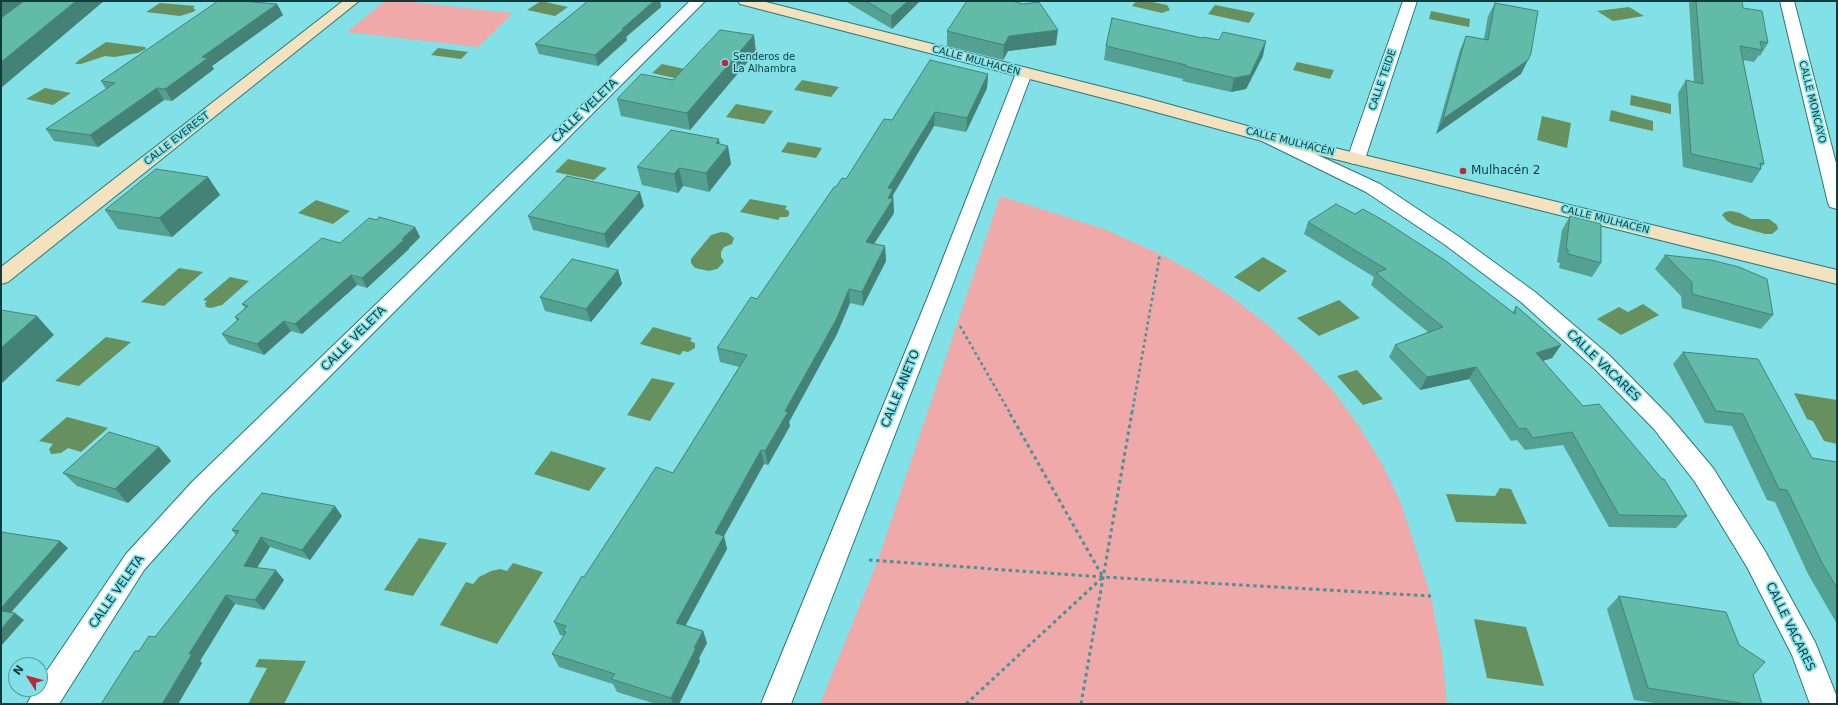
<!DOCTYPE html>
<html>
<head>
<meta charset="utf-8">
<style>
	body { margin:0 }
	#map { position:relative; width:1838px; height:705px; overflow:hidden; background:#81e1e6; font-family:"DejaVu Sans",sans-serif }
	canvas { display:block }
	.frame { position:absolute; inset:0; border:2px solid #123b3d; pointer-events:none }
	.north { position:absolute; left:8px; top:657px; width:40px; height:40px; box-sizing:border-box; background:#81e1e6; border:1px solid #559fa2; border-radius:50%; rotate:306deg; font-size:11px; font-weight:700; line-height:16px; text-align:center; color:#123b3d }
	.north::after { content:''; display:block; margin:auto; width:14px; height:18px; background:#b9283b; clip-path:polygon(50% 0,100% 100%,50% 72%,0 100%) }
</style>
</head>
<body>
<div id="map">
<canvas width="1838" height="705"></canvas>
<div class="frame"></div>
<div class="north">N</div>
</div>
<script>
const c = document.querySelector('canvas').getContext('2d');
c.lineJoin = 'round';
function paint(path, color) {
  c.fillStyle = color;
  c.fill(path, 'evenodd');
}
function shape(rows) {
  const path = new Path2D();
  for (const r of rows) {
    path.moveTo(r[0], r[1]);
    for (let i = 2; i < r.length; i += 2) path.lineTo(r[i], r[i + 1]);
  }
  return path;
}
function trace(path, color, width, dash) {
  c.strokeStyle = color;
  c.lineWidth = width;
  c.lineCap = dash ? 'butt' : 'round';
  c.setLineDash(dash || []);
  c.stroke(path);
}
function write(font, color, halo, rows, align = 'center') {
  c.font = font + ' "DejaVu Sans",sans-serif';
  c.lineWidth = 3.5;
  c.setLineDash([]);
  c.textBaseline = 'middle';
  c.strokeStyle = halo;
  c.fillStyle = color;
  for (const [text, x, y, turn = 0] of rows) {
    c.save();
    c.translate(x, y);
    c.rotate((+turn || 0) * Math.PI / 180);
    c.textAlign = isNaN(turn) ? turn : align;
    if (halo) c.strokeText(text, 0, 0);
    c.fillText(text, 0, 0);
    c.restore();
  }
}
paint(shape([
	[385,1,403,1,513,13,478,47,347,32],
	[1000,196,1104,229,1160,254,1197,274,1233,298,1268,325,1300,355,1331,388,1357,423,1381,462,1401,503,1431,596,1442,654,1447,704,820,704,878,560]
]), '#eea9a8');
paint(shape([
	[541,1,568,7,555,16,527,10],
	[1136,1,1147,1,1167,5,1170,10,1162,13,1132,6],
	[160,3,195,6,193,8,196,10,193,12,180,16,146,12],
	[1215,5,1255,13,1249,23,1208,14],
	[1629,7,1644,16,1613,21,1597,11],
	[1431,11,1470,19,1469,27,1429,19],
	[106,42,145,47,146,49,138,53,114,57,105,56,81,64,75,64,79,60],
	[438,48,468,52,461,59,431,55],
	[1297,62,1334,70,1330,79,1293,70],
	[662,64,694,71,684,80,652,73],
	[802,80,839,87,831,97,794,90],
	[45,88,71,93,53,105,26,99],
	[1631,95,1671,104,1671,114,1630,105],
	[736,104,773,111,764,124,726,117],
	[1611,110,1653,121,1653,131,1609,121],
	[1542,116,1571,123,1567,148,1537,140],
	[788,142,822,148,816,158,781,152],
	[568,159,607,168,594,180,555,172],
	[750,199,787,206,785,209,789,211,789,215,787,217,780,217,778,220,740,212],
	[316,200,350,211,333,224,298,213],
	[1731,211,1740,213,1751,219,1769,219,1777,225,1778,229,1772,234,1765,234,1734,225,1727,221,1722,215,1725,212],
	[721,232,728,233,734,238,732,244,724,247,721,252,721,257,724,261,722,264,717,269,709,271,695,268,691,263,691,259,711,235],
	[1263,257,1287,271,1259,292,1234,277],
	[179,268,203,272,164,306,141,302],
	[230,277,249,281,222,305,211,308,206,307,205,303,207,301,203,300],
	[1339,300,1360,318,1319,336,1297,318],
	[1643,304,1659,315,1621,335,1597,319,1619,307,1628,312],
	[653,327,692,338,690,341,695,343,695,348,688,352,683,351,680,355,640,344],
	[106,337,131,342,79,386,55,381],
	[1357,370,1383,399,1363,405,1337,376],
	[652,378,675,383,650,421,627,415],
	[1794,393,1837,400,1837,444,1824,441,1813,421,1807,419],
	[67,417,108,428,81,452,68,448,61,453,51,454,49,449,53,444,39,441],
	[551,451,606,468,589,491,534,474],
	[1500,488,1511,489,1527,524,1456,522,1446,494,1495,496],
	[419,538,447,543,413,596,384,590],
	[513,563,543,572,497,644,440,625,466,582,473,584,479,577,491,571,500,569,507,571],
	[1474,619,1526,627,1544,686,1487,678],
	[259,659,306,661,284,704,248,704,267,668,255,667]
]), '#66905d');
const street = shape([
	[690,1,705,1,211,495,144,570,59,704,27,704,35,689,40,689,40,681,126,554,193,481,690,1],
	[1403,1,1417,1,1365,159,1362,163,1356,164,1350,163,1347,159,1403,1],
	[1780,1,1794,1,1837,167,1837,209,1830,207,1828,203,1780,1],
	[1024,68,1030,70,1032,73,949,294,791,704,761,704,929,294,1016,73,1018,70,1024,68],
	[1268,132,1380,184,1458,236,1535,292,1609,355,1670,417,1713,468,1765,551,1815,642,1837,697,1837,704,1810,704,1792,655,1747,567,1695,482,1654,429,1593,367,1521,302,1444,244,1366,192,1262,141,1259,137,1262,133,1268,132]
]);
const secondary = shape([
	[343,1,359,1,8,282,1,284,1,267,343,1],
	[738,1,762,1,1142,97,1273,133,1837,270,1837,284,1262,141,1130,105,740,4,738,1]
]);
trace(street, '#2c777b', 2);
trace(secondary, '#2c777b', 2);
trace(shape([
	[960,326,1010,413],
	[1132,413,1160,254]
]), '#4c9295', 2.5, [3, 3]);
trace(shape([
	[869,560,1103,577,1431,596],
	[966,704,1103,577,1009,412],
	[1081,704,1132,412]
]), '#4c9295', 3, [3.5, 3.5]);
paint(street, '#fff');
paint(secondary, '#f4e2be');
paint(shape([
	[588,1,660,1,661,7,626,37,627,40,598,66,539,54,535,44],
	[845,1,919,1,919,2,892,29],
	[1690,1,1742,1,1743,8,1768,43,1760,56,1759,55,1754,62,1743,60,1764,164,1761,167,1761,169,1752,183,1683,167,1678,93,1686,80,1694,82,1689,3],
	[1495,3,1521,74,1436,134,1460,50,1466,36,1484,39,1488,16],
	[277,4,283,15,212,66,214,69,172,101,164,100,98,147,54,141,46,129,106,89,101,81],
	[947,31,1056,45,1008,51,1003,60,947,46],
	[1106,46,1263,56,1246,89,1231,92,1182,81,1183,79,1104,60],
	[756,52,690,130,621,116,617,99],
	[988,74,987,88,966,132,934,126,893,195,894,213,874,244,885,246,886,261,863,306,850,303,837,334,789,422,790,426,768,465,764,464,724,536,727,549,686,625,703,631,707,643,699,658,700,661,679,704,656,704,617,692,613,684,559,667,552,654,564,636,560,635,554,622,584,577,673,473,739,367,720,362,717,348,757,299,836,187,846,179,892,120],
	[720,144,731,164,709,192,683,186,678,193,642,185,637,167],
	[208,177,220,195,172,237,118,229,105,210],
	[644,206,608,248,533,230,528,216],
	[1570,216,1601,263,1592,277,1559,268,1560,263,1557,262,1562,230],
	[1308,222,1513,312,1516,306,1561,345,1552,358,1543,361,1583,406,1687,516,1676,528,1609,527,1563,445,1525,450,1517,440,1511,441,1469,379,1420,390,1389,357,1395,345,1428,332,1371,285,1374,277,1304,234],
	[415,227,420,237,409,248,409,249,367,288,357,285,302,334,291,331,264,355,229,344,222,334,237,321,235,317,245,308,242,304,340,243],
	[1665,255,1773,315,1761,329,1682,308,1681,296,1655,269],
	[618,270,622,284,591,322,545,311,540,297],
	[1683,352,1812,458,1837,462,1837,624,1808,574,1775,502,1767,500,1732,426,1705,423,1673,364],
	[159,447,171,461,128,503,77,486,63,473],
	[342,516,310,560,270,547,257,568,284,580,264,610,235,604,200,661,202,663,178,704,101,704,139,651,155,637,236,535,232,530],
	[1619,596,1739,645,1753,675,1762,704,1661,704,1634,700,1607,609]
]), '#54a091');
paint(shape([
	[1,1,33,1,1,25],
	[76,1,104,1,1,88,1,62],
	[654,1,660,1,661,7,626,37,627,40,598,66,595,55,622,29],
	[908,1,919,1,919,2,892,29,891,16],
	[277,4,283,15,212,66,214,69,172,101,165,89,202,57],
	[1058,30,1056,45,1008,51,1003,60,1004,45,1009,36],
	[754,35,756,52,690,130,687,113],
	[1266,41,1263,56,1246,89,1231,92,1234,78],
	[1528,60,1521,74,1436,134,1443,119],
	[988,74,987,88,966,132,967,118],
	[157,88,164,100,98,147,90,135],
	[935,112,934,126,893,195,894,213,866,256,866,242,888,188],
	[719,139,721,154,728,146,731,164,709,192,706,173,716,143],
	[679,168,683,186,678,193,674,174],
	[208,177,220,195,172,237,159,218],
	[640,192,644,206,608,248,604,234],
	[415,227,420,237,409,248,409,249,367,288,362,278,402,239],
	[885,246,886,261,863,306,862,292],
	[618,270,622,284,591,322,586,309],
	[351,275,357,285,302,334,295,324],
	[849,289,850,303,837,334,789,422,790,426,768,465,765,451,785,411],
	[37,316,54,335,1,384,1,348],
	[284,321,291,331,264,355,257,344],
	[1561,345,1552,358,1528,365,1536,353],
	[1476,367,1469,379,1420,390,1427,377],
	[159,447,171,461,128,503,115,489],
	[761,450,764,464,724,536,727,549,680,635,676,623,715,533],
	[335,506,342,516,310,560,302,550],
	[261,537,270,547,252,575,244,566],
	[60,541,68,548,7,617,1,613,1,608],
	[276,570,284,580,264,610,255,600],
	[226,595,235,604,200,661,202,663,178,704,162,704,189,654],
	[15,613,24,620,1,646,1,629],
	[703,631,707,643,699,658,700,661,679,704,673,704,671,698,694,648]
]), '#458276');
const building = shape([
	[24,1,76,1,1,62,1,18,24,1],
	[218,1,241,1,277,4,202,57,208,58,165,89,157,88,90,135,46,129,115,83,101,81,218,1],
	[588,1,654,1,622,29,624,29,595,55,535,44,588,1],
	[866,1,908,1,891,16,866,1],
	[967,1,1012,1,1023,4,1039,2,1058,30,1009,36,1004,45,947,31,967,1],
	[1696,1,1742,1,1743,8,1762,11,1768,43,1760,41,1762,50,1740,46,1764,164,1760,163,1761,169,1691,154,1686,80,1703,84,1696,1],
	[1495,3,1538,11,1531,53,1528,60,1443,119,1466,36,1488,40,1495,3],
	[1112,18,1202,38,1203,37,1219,40,1223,32,1266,41,1250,75,1234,78,1185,66,1186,65,1106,46,1112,18],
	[720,30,754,35,687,113,617,99,641,74,673,80,720,30],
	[930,60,988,74,967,118,935,112,888,188,893,189,888,198,893,199,866,242,885,246,862,292,849,289,836,320,785,411,788,412,765,451,761,450,715,533,724,536,676,623,703,631,694,648,696,648,671,698,611,679,615,674,552,654,566,632,563,631,566,626,554,622,582,576,584,577,656,467,673,473,747,355,717,348,751,297,757,299,834,187,836,187,842,178,846,179,884,119,892,120,930,60],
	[671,130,719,139,716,143,728,146,706,173,679,168,674,174,637,167,671,130],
	[156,169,208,177,159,218,105,210,156,169],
	[567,176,640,192,604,234,528,216,567,176],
	[1336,204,1355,214,1363,209,1386,222,1446,261,1515,314,1516,306,1561,345,1536,353,1583,406,1599,404,1662,479,1664,479,1687,516,1619,515,1572,432,1533,438,1526,428,1519,429,1476,367,1427,377,1395,345,1443,327,1376,273,1386,269,1308,222,1336,204],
	[1570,216,1601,224,1601,263,1568,254,1568,249,1566,249,1570,216],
	[379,217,415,227,402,239,405,239,362,278,351,275,295,324,284,321,257,344,222,334,239,319,235,317,248,306,242,304,322,238,340,243,369,218,377,220,379,217],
	[1665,255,1711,260,1739,267,1767,279,1773,315,1692,294,1692,282,1665,255],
	[572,259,618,270,586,309,540,297,572,259],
	[1,310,37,316,1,348,1,310],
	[1683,352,1758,359,1812,458,1837,462,1837,588,1822,563,1787,490,1779,489,1743,414,1716,411,1683,352],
	[109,432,159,447,115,489,63,473,109,432],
	[262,493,335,506,302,550,261,537,244,566,276,570,255,600,226,595,189,654,192,654,162,704,101,704,135,651,139,651,149,636,155,637,239,531,232,530,262,493],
	[1,532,60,541,1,608,1,532],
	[1619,596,1726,612,1739,645,1765,662,1753,675,1762,704,1746,704,1648,688,1619,596],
	[1,611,15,613,1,629,1,611]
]);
paint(building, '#62baa9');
trace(building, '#458276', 1);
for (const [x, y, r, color] of [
	[725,63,4,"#b9283b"],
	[1463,171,4,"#b9283b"]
]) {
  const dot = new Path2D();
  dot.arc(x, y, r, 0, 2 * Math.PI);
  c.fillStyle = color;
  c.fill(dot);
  trace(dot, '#81e1e6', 1.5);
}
write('10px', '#123b3d', '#81e1e6', [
	["Senderos de",733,57],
	["La Alhambra",733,69]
], 'left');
write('10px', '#123b3d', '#81e1e6', [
	["CALLE MULHACÉN",976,61,15],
	["CALLE TEIDE",1383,80,-71],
	["CALLE MONCAYO",1812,102,76],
	["CALLE EVEREST",177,139,-38],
	["CALLE MULHACÉN",1290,142,14],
	["CALLE MULHACÉN",1605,220,14]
]);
write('12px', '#123b3d', '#81e1e6', [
	["CALLE VELETA",585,111,-44],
	["CALLE VELETA",354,339,-45],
	["CALLE VACARES",1603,366,44],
	["CALLE ANETO",901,389,-68],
	["CALLE VELETA",117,592,-55],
	["CALLE VACARES",1790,627,64]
]);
write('12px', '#123b3d', '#81e1e6', [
	["Mulhacén 2",1471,171]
], 'left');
</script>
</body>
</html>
